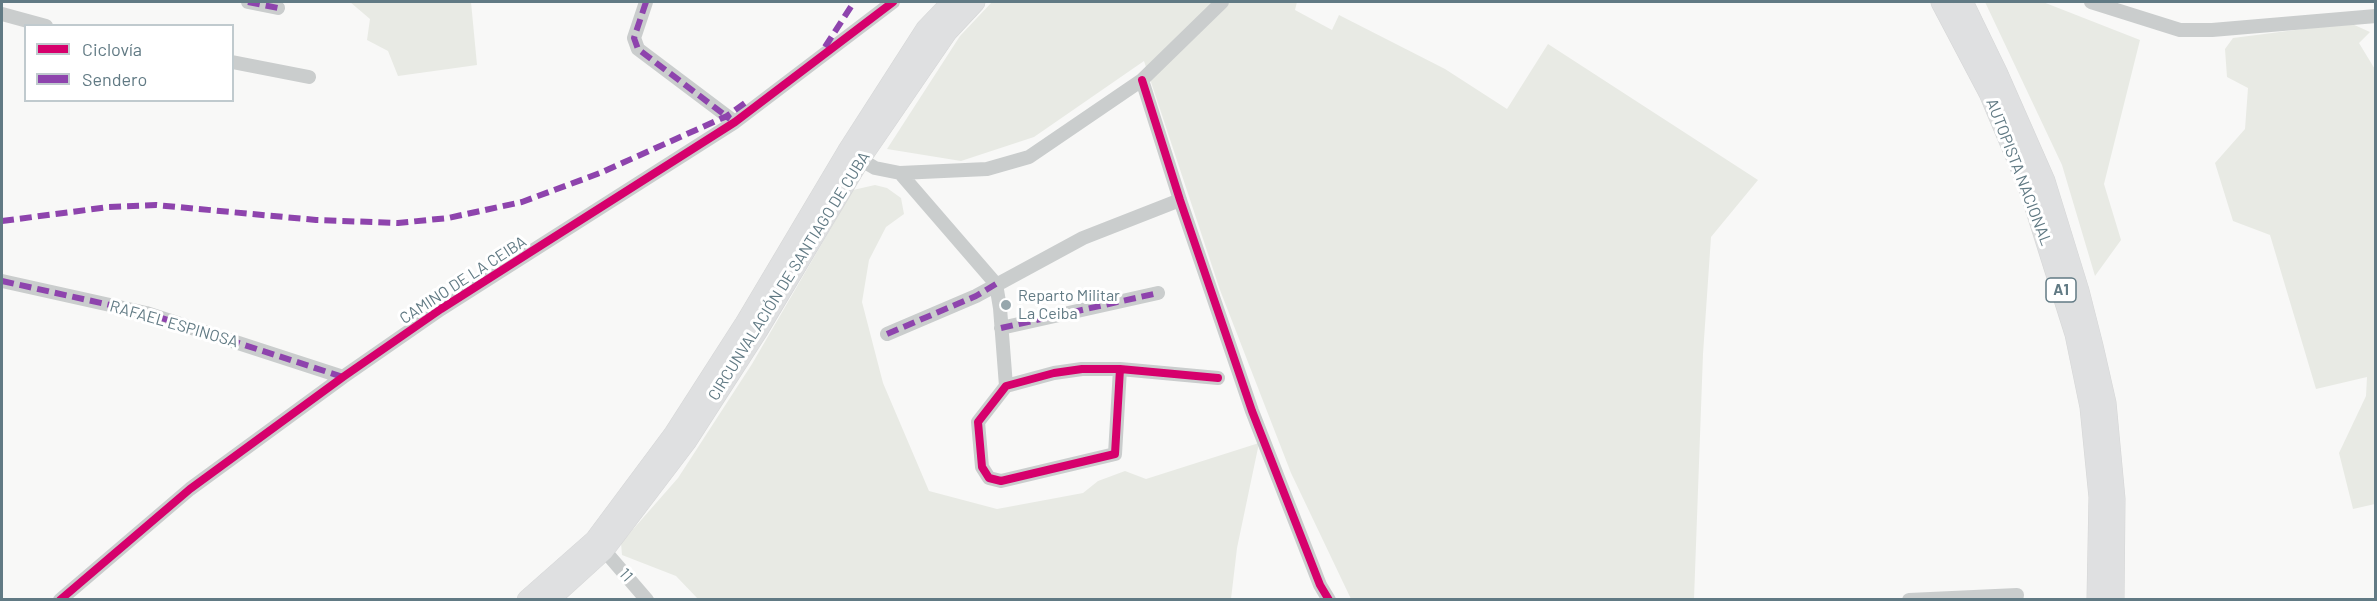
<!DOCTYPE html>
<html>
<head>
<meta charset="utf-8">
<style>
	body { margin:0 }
	#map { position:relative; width:2377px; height:601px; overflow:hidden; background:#f8f8f7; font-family:Barlow,sans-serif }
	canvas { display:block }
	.frame { position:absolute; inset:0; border:3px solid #617a84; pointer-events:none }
	.legend { position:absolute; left:24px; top:24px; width:210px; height:78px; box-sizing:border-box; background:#fff; border:2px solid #c0cace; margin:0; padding:8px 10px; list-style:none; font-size:18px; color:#617a84 }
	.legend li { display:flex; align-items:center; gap:12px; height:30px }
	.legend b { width:30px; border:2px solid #c0cace }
</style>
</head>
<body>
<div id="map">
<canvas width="2377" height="601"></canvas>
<div class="frame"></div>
<ul class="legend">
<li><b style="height:8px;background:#d6006c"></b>Ciclovía</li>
<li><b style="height:8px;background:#8e44ad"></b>Sendero</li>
</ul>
</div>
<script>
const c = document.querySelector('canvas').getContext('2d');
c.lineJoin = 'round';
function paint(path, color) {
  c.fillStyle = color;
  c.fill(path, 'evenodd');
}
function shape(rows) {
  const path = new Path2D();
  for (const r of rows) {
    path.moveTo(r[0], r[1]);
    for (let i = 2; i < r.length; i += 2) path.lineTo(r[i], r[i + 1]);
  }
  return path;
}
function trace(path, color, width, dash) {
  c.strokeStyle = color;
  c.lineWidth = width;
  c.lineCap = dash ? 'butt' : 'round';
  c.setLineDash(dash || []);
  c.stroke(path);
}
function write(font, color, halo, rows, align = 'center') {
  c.font = font + ' Barlow,sans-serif';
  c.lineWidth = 6;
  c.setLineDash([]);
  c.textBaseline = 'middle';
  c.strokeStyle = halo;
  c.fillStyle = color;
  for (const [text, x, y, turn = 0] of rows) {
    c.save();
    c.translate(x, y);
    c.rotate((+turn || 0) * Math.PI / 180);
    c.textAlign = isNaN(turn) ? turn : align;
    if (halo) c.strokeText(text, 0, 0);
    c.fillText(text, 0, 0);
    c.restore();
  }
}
paint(shape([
	[350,2,471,2,477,65,398,76,388,51,367,40,370,19],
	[992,2,1297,2,1295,10,1332,30,1339,15,1445,69,1507,109,1548,44,1758,180,1711,237,1703,354,1694,599,1351,599,1291,473,1220,290,1144,61,1034,137,961,161,887,149,960,36],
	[1985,2,2043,2,2140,40,2104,184,2121,240,2095,276,2062,165],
	[2350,23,2370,32,2359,43,2376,71,2375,504,2353,509,2339,453,2366,396,2367,377,2316,389,2270,235,2233,221,2215,163,2245,129,2248,88,2227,77,2225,49,2233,38],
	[875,185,887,188,901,198,904,214,886,227,869,260,862,302,883,383,929,491,997,509,1083,493,1098,481,1125,471,1146,479,1259,443,1237,548,1231,599,698,599,676,576,622,555,621,543,678,478,752,364,853,190]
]), '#e8eae4');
const highway = shape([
	[1941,2,1989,93,2029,188,2075,334,2090,407,2099,497,2097,600],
	[1963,2,1997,72,2045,181,2079,291,2093,346,2106,403,2115,499,2114,600],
	[527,600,595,540,674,434,744,325,847,152,926,29,952,2],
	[549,600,604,550,686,442,758,330,860,159,947,32,975,2]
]);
trace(highway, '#d5d6d6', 21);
trace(shape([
	[248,2,278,8],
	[646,2,634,38,638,49,735,122],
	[2091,2,2180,30,2212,30,2376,16],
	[2,14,46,26],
	[232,62,309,77],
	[1142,80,1180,200,1252,411,1320,585,1329,600],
	[853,155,875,168,900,173,987,169,1029,157,1142,80,1222,2],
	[900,173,996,284,1000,308,1006,386],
	[2,281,146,313,343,377],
	[1001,328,1158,293],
	[887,334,976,296,1083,238,1180,200],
	[1120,369,1115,454,1001,481,989,478,982,467,978,422,1006,386,1054,373,1082,369,1120,369,1218,378],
	[598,543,647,600],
	[60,600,190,489,343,377,441,309,735,122,893,2],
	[1909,600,2017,595,2016,600]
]), '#cacdcd', 14);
trace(highway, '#dfe0e1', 20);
trace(shape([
	[248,2,278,8],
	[646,2,634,38,638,49,730,119],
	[825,47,854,2],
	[2,221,109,207,156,205,316,220,398,223,448,218,522,202,600,173,727,116,749,100],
	[2,281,146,313,343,377],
	[1001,328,1158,293],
	[887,334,976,296,996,284]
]), '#8e44ad', 6, [12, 6]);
trace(shape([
	[1142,80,1180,200,1252,411,1320,585,1329,600],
	[1120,369,1115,454,1001,481,989,478,982,467,978,422,1006,386,1054,373,1082,369,1120,369,1218,378],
	[60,600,190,489,343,377,441,309,735,122,893,2]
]), '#d6006c', 8);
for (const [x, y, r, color] of [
	[1006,305,6,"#96a6ac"]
]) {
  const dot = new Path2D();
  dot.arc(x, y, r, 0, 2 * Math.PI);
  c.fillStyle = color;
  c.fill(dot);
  trace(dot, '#fff', 2);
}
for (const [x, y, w] of [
	[2061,290,30]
]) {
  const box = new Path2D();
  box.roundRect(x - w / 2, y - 12, w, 24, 4.5);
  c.fillStyle = '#fff';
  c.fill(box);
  trace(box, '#617a84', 1.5);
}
write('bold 15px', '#617a84', null, [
	["A1",2061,290]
]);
write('16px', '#617a84', '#fff', [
	["AUTOPISTA NACIONAL",2019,172,69],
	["CIRCUNVALACIÓN DE SANTIAGO DE CUBA",789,276,-58],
	["CAMINO DE LA CEIBA",463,280,-33],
	["RAFAEL ESPINOSA",174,324,16],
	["11",626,575,49]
]);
write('16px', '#617a84', '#fff', [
	["Reparto Militar",1018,296],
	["La Ceiba",1018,314]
], 'left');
</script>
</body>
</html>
